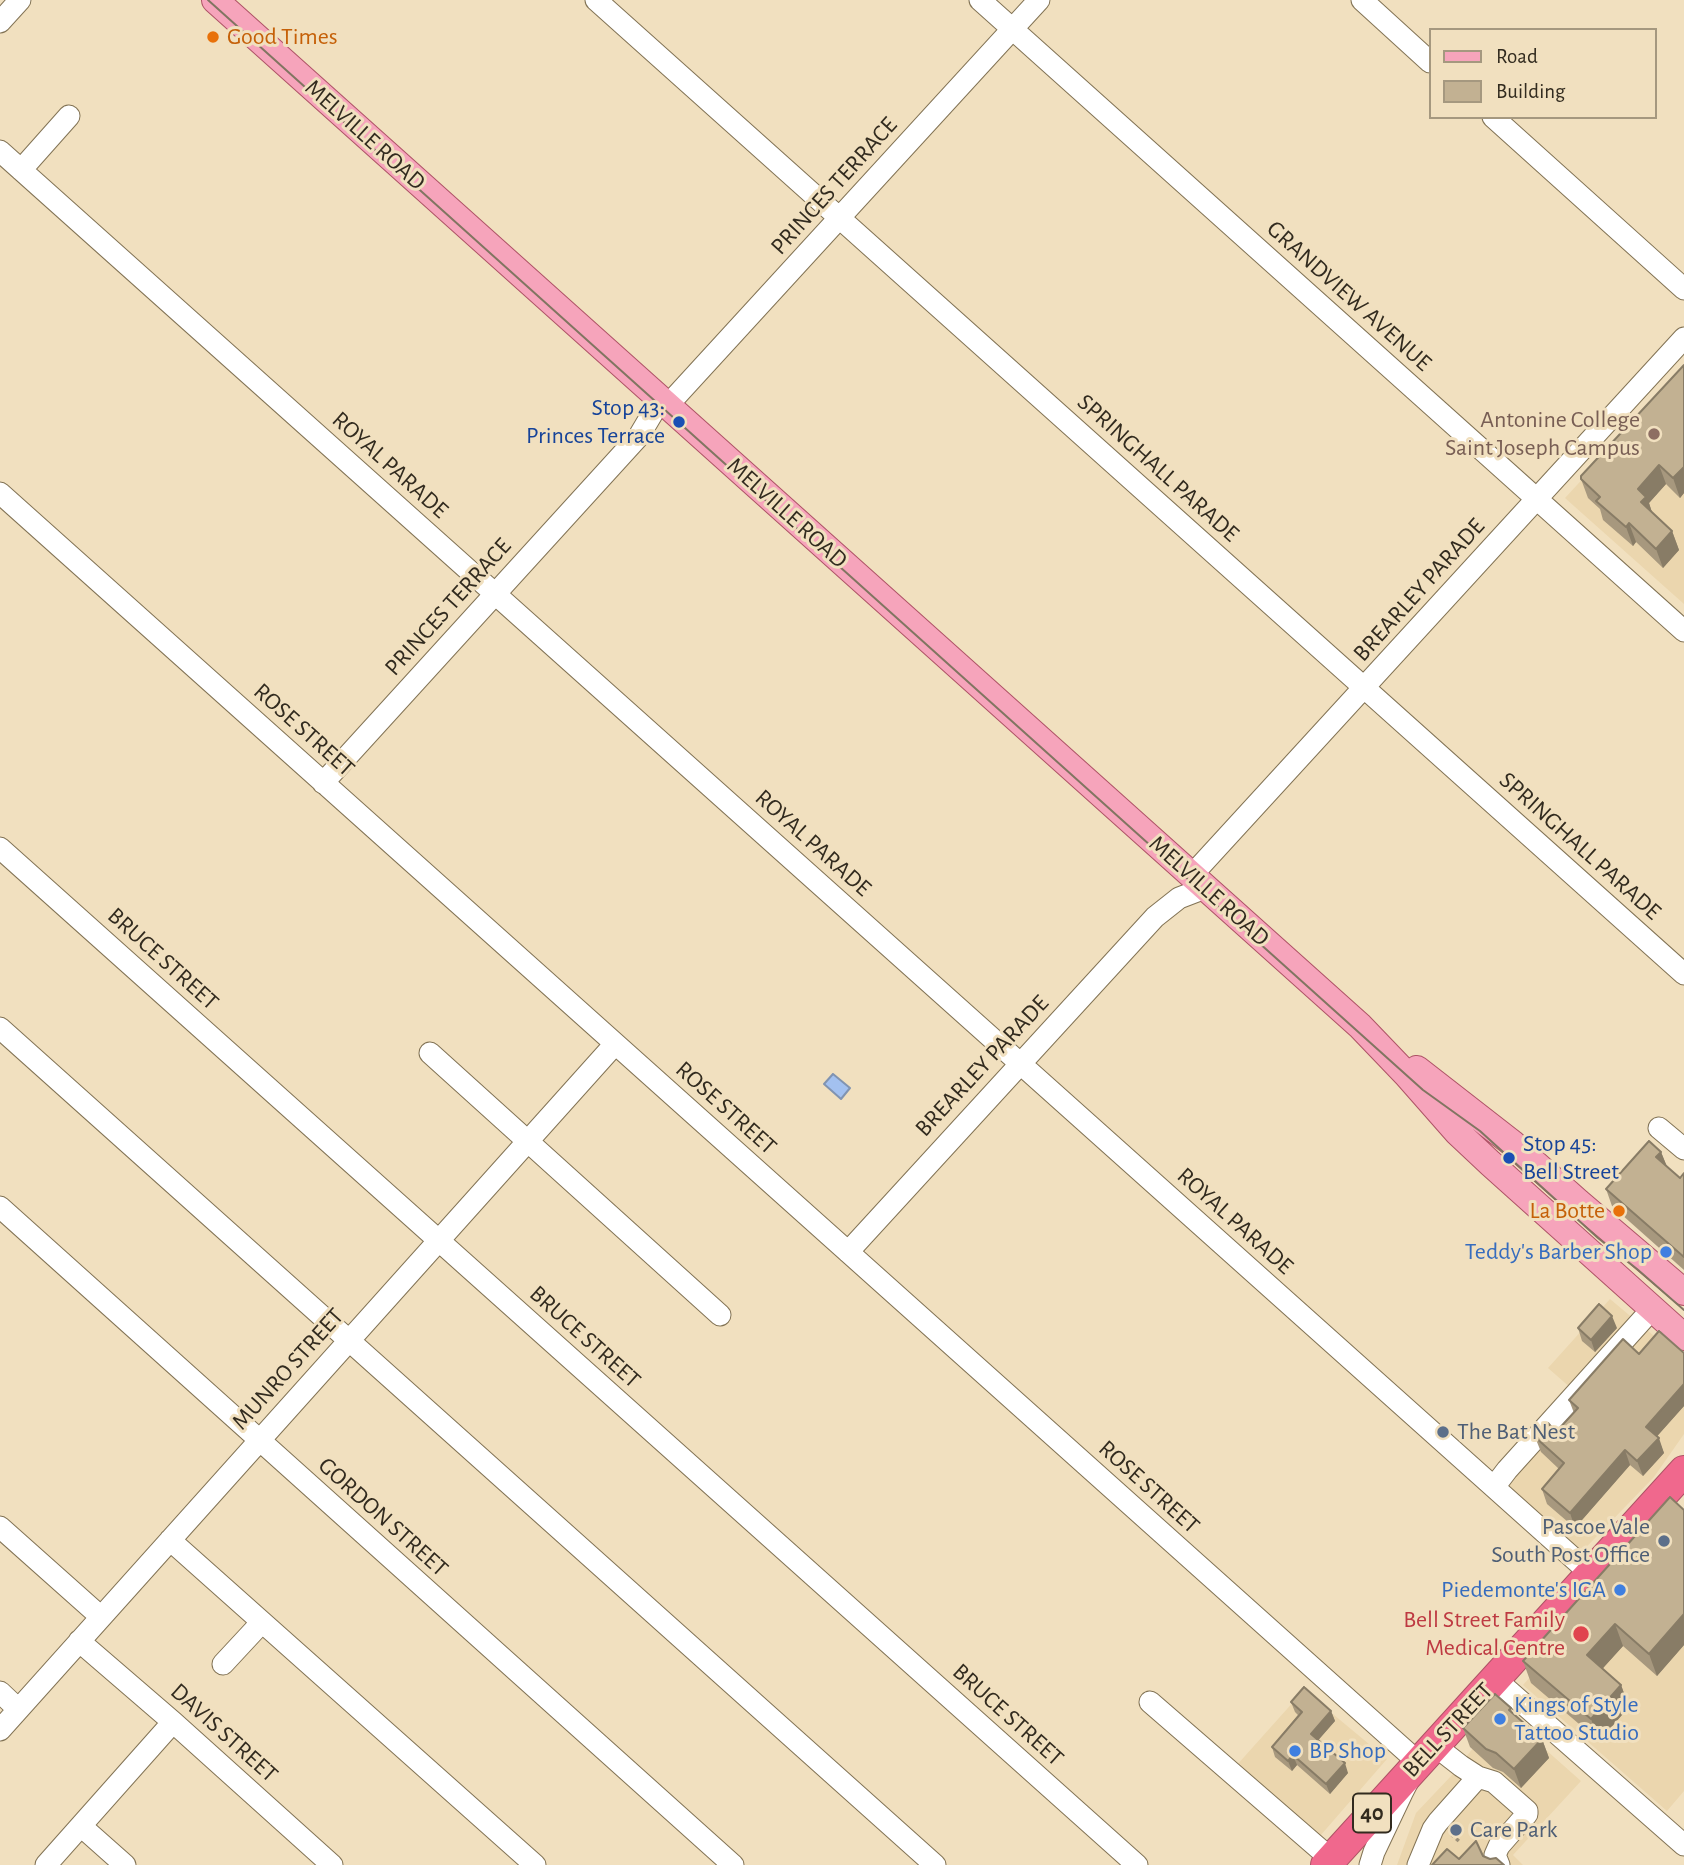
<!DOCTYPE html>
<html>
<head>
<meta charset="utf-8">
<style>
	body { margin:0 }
	#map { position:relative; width:1684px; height:1865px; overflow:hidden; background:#f1e0bf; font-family:"Alegreya Sans",sans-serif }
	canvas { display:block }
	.legend { position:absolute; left:1429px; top:28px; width:228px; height:91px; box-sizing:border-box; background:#f1e0bf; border:2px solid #a5987f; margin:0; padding:9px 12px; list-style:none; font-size:21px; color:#322b1f }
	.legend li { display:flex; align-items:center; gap:14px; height:35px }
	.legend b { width:35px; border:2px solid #a5987f }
</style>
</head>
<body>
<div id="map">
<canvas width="1684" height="1865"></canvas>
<ul class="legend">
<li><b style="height:9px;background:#f6a4bb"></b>Road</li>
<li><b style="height:19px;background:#c2b192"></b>Building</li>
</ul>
</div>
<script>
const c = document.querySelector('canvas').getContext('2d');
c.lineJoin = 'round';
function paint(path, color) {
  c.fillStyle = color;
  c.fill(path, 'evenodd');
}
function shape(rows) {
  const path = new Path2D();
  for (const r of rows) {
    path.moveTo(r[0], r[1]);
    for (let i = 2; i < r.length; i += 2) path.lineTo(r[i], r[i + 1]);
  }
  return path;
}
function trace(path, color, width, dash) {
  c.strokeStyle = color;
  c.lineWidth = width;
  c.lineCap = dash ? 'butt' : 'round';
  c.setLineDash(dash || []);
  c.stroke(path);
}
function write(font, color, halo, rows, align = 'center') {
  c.font = font + ' "Alegreya Sans",sans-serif';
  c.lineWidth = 6;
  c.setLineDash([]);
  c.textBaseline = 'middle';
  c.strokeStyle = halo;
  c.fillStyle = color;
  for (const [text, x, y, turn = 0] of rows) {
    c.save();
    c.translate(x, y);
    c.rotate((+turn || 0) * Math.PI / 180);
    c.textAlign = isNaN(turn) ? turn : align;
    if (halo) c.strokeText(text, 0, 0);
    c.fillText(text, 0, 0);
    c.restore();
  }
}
paint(shape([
	[1684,369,1684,604,1565,498],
	[1610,1299,1684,1361,1684,1434,1654,1477,1568,1566,1482,1487,1572,1389,1548,1368],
	[1677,1514,1684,1520,1684,1791,1667,1811,1523,1685],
	[1304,1690,1387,1759,1320,1836,1236,1766],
	[1502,1711,1581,1781,1513,1855,1523,1865,1397,1865,1416,1813,1452,1775]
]), '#ebd6ae');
const water = shape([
	[833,1074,850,1088,841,1099,824,1084,833,1074]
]);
paint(water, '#a3c1f0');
trace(water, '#8194b1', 2);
const minor = shape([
	[596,0,1684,974],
	[980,0,1684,631],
	[1362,0,1430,62],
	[0,22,20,0],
	[1493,117,1684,289],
	[0,151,1591,1574],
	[21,170,69,116],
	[667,406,1039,0],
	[0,493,1418,1762,1402,1793,1374,1852,1370,1865],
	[323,783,639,436,658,404,659,398],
	[0,848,1137,1865],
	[1192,875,1684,338],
	[0,1028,935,1865],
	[430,1053,720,1315],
	[1659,1128,1684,1149],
	[0,1207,733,1865],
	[848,1252,1155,917,1179,898,1205,888],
	[1494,1487,1507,1470,1653,1308],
	[0,1527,101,1617],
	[170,1540,535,1865],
	[79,1641,173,1722,332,1865],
	[223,1664,262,1622],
	[1495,1679,1684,1845],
	[0,1692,18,1709],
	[1150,1702,1331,1859],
	[0,1730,615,1044],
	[1478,1777,1494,1782,1527,1811,1527,1814,1499,1846,1495,1855,1499,1865],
	[81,1826,125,1865],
	[46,1865,173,1722],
	[1418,1865,1433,1829,1438,1822,1478,1777,1461,1766,1434,1745]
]);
const major = shape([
	[215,0,1360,1026,1406,1074,1457,1132,1490,1163,1684,1337],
	[1417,1069,1512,1143,1578,1202,1684,1292]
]);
const highway = shape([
	[1326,1865,1684,1471]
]);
trace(minor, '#827355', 23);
trace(major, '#ae5366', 28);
trace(highway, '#ae5366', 32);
trace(shape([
	[1451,1834,1461,1843]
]), '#9d9179', 3.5, [3.5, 3.5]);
trace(minor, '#fff', 21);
trace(major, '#f6a4bb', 26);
trace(highway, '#f0688d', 30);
trace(shape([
	[208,0,1423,1090,1480,1131,1598,1238,1637,1269,1684,1310]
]), '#817561', 2);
paint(shape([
	[1684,365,1684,493,1680,498,1666,484,1649,503,1652,512,1672,531,1679,550,1663,568,1636,542,1633,546,1603,520,1600,509,1588,498,1581,479],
	[1661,1152,1667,1167,1680,1178,1684,1173,1684,1270,1612,1206,1606,1189],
	[1578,1328,1617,1328,1595,1352,1582,1341],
	[1684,1353,1684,1406,1657,1436,1664,1453,1643,1476,1630,1465,1575,1528,1547,1504,1542,1489,1559,1469,1541,1452,1535,1437,1556,1432,1574,1413,1569,1400,1639,1354],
	[1684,1510,1684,1645,1657,1676,1623,1646,1602,1669,1621,1685,1629,1707,1599,1741,1531,1683,1523,1661],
	[1291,1702,1331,1711,1335,1721,1318,1740,1348,1773,1330,1794,1297,1765,1292,1771,1275,1757,1272,1747,1298,1715,1295,1712],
	[1511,1708,1512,1712,1542,1739,1549,1758,1521,1788,1503,1772,1493,1768,1470,1747,1463,1728]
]), '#a7987e');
paint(shape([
	[1659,465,1666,484,1649,503,1653,516,1648,521,1638,489],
	[1684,467,1684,493,1680,498,1673,478],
	[1629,523,1636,542,1633,546,1626,527],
	[1672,531,1679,550,1663,568,1656,549],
	[1661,1152,1668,1169,1656,1157],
	[1612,1316,1617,1328,1595,1352,1591,1340],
	[1684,1384,1684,1406,1652,1442,1646,1427],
	[1659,1438,1664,1453,1643,1476,1637,1461],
	[1625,1450,1630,1465,1575,1528,1570,1513],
	[1684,1614,1684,1645,1657,1676,1649,1654],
	[1615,1624,1623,1646,1595,1677,1587,1655],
	[1621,1685,1629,1707,1599,1741,1591,1719],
	[1331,1711,1335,1721,1315,1744,1311,1734],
	[1542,1739,1549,1758,1521,1788,1514,1769],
	[1293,1755,1297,1765,1292,1771,1288,1761],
	[1345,1763,1348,1773,1330,1794,1326,1784]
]), '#887c66');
const building = shape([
	[1684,365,1684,467,1673,478,1659,465,1638,489,1646,497,1641,502,1672,531,1656,549,1629,523,1626,527,1596,501,1600,497,1581,479,1581,476,1684,365],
	[1649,1141,1661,1152,1656,1157,1680,1178,1684,1173,1684,1257,1606,1189,1649,1141],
	[1599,1304,1612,1316,1591,1340,1578,1328,1599,1304],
	[1659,1331,1684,1353,1684,1384,1646,1427,1659,1438,1637,1461,1625,1450,1570,1513,1542,1489,1564,1463,1535,1437,1548,1423,1556,1432,1578,1408,1569,1400,1623,1339,1639,1354,1659,1331],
	[1670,1497,1684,1510,1684,1614,1649,1654,1615,1624,1587,1655,1621,1685,1591,1719,1523,1661,1670,1497],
	[1304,1687,1331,1711,1311,1734,1345,1763,1326,1784,1293,1755,1288,1761,1272,1747,1302,1712,1291,1702,1304,1687],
	[1495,1694,1511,1708,1509,1710,1542,1739,1514,1769,1496,1753,1486,1749,1463,1728,1495,1694],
	[1476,1841,1483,1856,1490,1859,1496,1858,1504,1865,1432,1865,1447,1849,1459,1859,1476,1841]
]);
paint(building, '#c2b192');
trace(building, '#887c66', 2);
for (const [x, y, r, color] of [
	[213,37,7,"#e8710a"],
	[679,422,7,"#1a4fb4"],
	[1654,434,7,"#8d6e63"],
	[1509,1158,7,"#1a4fb4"],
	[1619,1211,7,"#e8710a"],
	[1666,1252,7,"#3f7fe0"],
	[1443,1432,7,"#5c6f8a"],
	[1664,1541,7,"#5c6f8a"],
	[1620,1590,7,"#3f7fe0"],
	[1581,1634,9,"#e0444e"],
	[1500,1719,7,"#3f7fe0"],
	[1295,1751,7,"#3f7fe0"],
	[1456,1830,7,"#5c6f8a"]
]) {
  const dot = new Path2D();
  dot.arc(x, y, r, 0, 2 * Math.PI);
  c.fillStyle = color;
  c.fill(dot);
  trace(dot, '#f1e0bf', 2.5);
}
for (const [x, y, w] of [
	[1372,1813,38]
]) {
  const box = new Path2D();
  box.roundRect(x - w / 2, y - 19.5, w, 39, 5);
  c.fillStyle = '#f1e0bf';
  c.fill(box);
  trace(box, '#322b1f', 2);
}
write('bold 23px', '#322b1f', null, [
	["40",1372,1813]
]);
write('24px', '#c56008', '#f1e0bf', [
	["Good Times",227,37],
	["La Botte",1605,1211,"right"]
], 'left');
write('24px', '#322b1f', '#f1e0bf', [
	["MELVILLE ROAD",365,135,42],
	["PRINCES TERRACE",834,186,-48],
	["GRANDVIEW AVENUE",1349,296,42],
	["ROYAL PARADE",390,465,42],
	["SPRINGHALL PARADE",1158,468,42],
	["MELVILLE ROAD",787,513,42],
	["BREARLEY PARADE",1419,590,-48],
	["PRINCES TERRACE",448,607,-48],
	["ROSE STREET",304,730,42],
	["ROYAL PARADE",813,843,42],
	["SPRINGHALL PARADE",1580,846,42],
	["MELVILLE ROAD",1209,891,42],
	["BRUCE STREET",163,959,42],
	["BREARLEY PARADE",982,1066,-47],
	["ROSE STREET",726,1108,42],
	["ROYAL PARADE",1235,1221,42],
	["BRUCE STREET",585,1337,42],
	["MUNRO STREET",288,1369,-48],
	["ROSE STREET",1149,1487,42],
	["GORDON STREET",383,1517,42],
	["BRUCE STREET",1008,1715,42],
	["BELL STREET",1448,1730,-47],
	["DAVIS STREET",224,1733,42]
]);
write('24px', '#164399', '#f1e0bf', [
	["Stop 43:",665,408],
	["Princes Terrace",665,436],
	["Stop 45:",1523,1144,"left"],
	["Bell Street",1523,1172,"left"]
], 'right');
write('24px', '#785e54', '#f1e0bf', [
	["Antonine College",1640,420],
	["Saint Joseph Campus",1640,448]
], 'right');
write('24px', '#366cbe', '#f1e0bf', [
	["Teddy's Barber Shop",1652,1252],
	["Piedemonte's IGA",1606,1590],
	["Kings of Style",1514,1705,"left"],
	["Tattoo Studio",1514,1733,"left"],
	["BP Shop",1309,1751,"left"]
], 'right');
write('24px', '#4e5e75', '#f1e0bf', [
	["The Bat Nest",1457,1432],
	["Pascoe Vale",1650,1527,"right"],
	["South Post Office",1650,1555,"right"],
	["Care Park",1470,1830]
], 'left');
write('24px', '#be3a42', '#f1e0bf', [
	["Bell Street Family",1565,1620],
	["Medical Centre",1565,1648]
], 'right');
</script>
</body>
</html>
